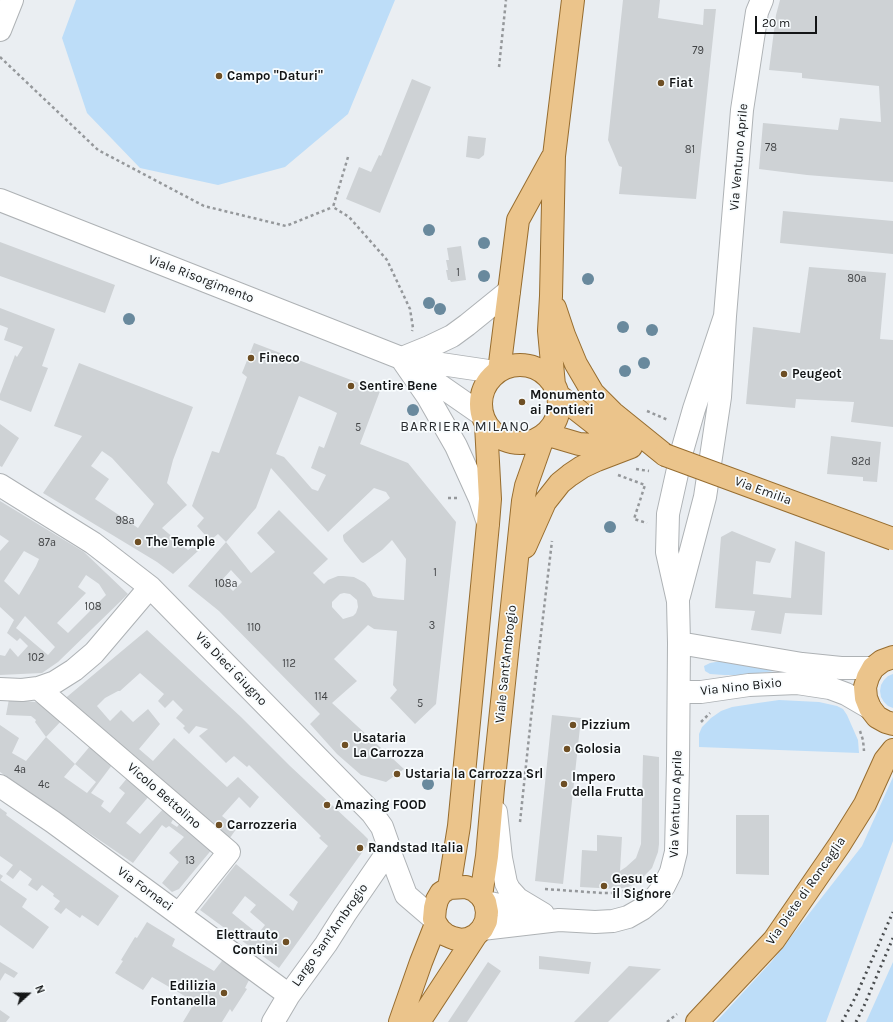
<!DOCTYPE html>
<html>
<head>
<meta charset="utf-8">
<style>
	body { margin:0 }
	#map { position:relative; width:893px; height:1022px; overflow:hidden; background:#eaeef2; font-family:Karla,sans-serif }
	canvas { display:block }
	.north { position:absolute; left:8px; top:974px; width:40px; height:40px; -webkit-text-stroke:3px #f8fcfe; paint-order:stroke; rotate:69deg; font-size:11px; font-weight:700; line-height:16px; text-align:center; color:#131516 }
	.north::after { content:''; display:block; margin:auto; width:14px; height:18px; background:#131516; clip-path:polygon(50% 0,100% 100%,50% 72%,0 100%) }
	.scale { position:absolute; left:755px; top:16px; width:62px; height:18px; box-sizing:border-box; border:2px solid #131516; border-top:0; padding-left:5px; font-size:12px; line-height:14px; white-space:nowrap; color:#131516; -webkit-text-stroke:3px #f8fcfe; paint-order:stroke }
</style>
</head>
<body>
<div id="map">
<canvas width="893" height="1022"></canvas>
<div class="north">N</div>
<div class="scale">20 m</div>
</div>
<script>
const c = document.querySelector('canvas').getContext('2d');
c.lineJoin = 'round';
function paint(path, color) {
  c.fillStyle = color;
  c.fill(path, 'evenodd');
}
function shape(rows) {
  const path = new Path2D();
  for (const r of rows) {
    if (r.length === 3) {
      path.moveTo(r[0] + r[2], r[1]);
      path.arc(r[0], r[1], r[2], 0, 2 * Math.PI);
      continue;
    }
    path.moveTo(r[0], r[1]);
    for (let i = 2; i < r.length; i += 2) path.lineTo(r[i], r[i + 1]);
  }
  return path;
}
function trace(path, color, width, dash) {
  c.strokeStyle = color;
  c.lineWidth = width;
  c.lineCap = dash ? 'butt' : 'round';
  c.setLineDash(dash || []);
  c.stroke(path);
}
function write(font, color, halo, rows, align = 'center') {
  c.font = font + ' Karla,sans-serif';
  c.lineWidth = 3.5;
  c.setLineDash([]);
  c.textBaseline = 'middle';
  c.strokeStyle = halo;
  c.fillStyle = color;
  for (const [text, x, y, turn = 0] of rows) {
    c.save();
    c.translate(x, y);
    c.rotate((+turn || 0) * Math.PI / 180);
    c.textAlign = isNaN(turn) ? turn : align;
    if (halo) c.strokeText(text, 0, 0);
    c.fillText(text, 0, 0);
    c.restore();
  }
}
paint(shape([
	[76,0,395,0,348,114,285,167,218,185,140,168,87,113,62,38],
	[721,661,784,670,741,675,724,675,710,674,705,671,704,666,710,663],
	[893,674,893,708,888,706,884,702,881,697,880,691,881,685,884,680,888,676],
	[779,700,819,702,837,706,843,709,847,715,858,740,859,753,699,747,699,734,702,727,711,718,721,711,732,707,758,703],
	[893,777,893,841,826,1022,716,1022,772,961,862,846],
	[893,962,893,1022,866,1022]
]), '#bdddf8');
paint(shape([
	[623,0,660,0,658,18,703,25,704,9,716,9,696,199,619,194,622,167,619,166,614,154,608,140],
	[780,0,893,0,893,182,807,175,759,169,763,123,838,130,840,118,881,122,879,86,802,78,802,73,769,70,776,15],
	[412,79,431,87,380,213,346,199,359,167,371,172,379,155,381,156],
	[468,136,486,138,484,155,479,159,466,157],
	[783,211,893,221,893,254,780,243],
	[0,242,115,285,105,313,0,276],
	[461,246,466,280,451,282,450,280,448,280,446,270,448,270,446,260,449,260,447,248],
	[809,267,886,273,880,339,893,340,893,427,851,422,854,402,796,399,795,408,746,404,753,327,800,333],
	[0,308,55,329,42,366,48,368,31,412,0,400,0,394,14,358,15,355,17,357,23,347,4,340,8,328,0,325],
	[254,343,380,391,360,444,408,463,456,522,436,704,415,724,390,698,397,690,393,685,397,631,374,629,368,625,334,659,357,681,332,703,404,769,386,782,361,775,337,754,310,724,320,714,219,611,188,586,226,542,251,573,258,567,275,552,257,533,279,510,328,559,313,573,324,584,328,580,338,576,343,576,354,577,365,583,370,589,373,596,378,598,404,600,406,559,392,540,382,550,365,562,363,563,361,562,344,541,343,537,343,535,390,498,386,492,374,488,328,532,271,468,256,508,226,542,218,534,200,549,195,545,205,535,197,526,204,518,192,506,212,451,219,453,247,377,242,373],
	[299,396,331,410,337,413,324,448,319,446,311,468,326,475,318,491,312,489,284,457,276,454],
	[231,570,242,582,233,591,222,580],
	[344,593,350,594,357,600,358,607,356,613,353,616,343,619,332,607,332,602,340,594],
	[79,363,193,407,173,460,167,483,187,505,162,528,188,550,194,546,198,551,173,574,157,562,43,493,82,436,54,426],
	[102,451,112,458,154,504,138,528,95,499,109,479,91,466],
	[0,424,19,438,2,467,0,466],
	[831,436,881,442,877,482,863,481,863,477,827,474],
	[0,501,84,552,128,594,58,662,42,673,0,675,0,655,5,656,10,648,18,657,28,646,20,638,17,641,7,633,14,620,0,607,0,551,9,541,0,535],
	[24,551,39,559,36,566,19,595,4,581],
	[86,575,99,584,106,595,68,633,57,623,86,593,78,587],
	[25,616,55,647,48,655,16,628],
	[732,531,776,549,770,563,756,561,753,594,791,598,795,541,825,552,822,615,785,613,781,634,751,630,755,611,715,608,721,537],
	[147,630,189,669,241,717,290,766,363,834,368,839,367,845,366,847,279,968,200,910,236,864,293,911,298,902,289,895,328,846,319,838,321,836,249,765,247,767,234,756,226,763,199,736,208,729,196,726,189,734,183,728,185,726,176,718,183,710,173,700,165,708,158,701,164,694,140,673,120,691,118,691,105,698,97,706,110,721,121,710,133,722,148,709,160,724,139,749,153,761,174,738,227,787,238,777,259,797,250,808,239,797,222,816,237,828,227,842,62,701],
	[245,896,256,905,250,912,265,925,258,934,232,913],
	[9,699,43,703,63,719,46,737,35,722,36,720,31,716,6,715],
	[552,715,581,718,563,884,535,881],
	[0,725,19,738,12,753,26,761,46,737,75,764,64,777,87,793,96,782,75,764,91,745,112,765,91,793,104,801,101,806,110,813,125,793,119,788,128,777,150,795,126,823,140,834,164,808,175,816,171,823,177,827,181,822,213,848,179,889,172,892,162,883,179,862,169,853,184,837,169,826,166,828,162,825,133,863,0,772],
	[643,755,659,757,659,844,658,852,652,868,642,878,635,884,628,887,617,889,580,887,582,850,597,851,597,835,622,837,620,871,626,867,636,858,641,844],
	[0,808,7,813,6,815,119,896,98,926,82,915,80,918,66,908,61,914,54,909,60,901,53,896,54,894,42,885,37,891,28,885,32,879,20,870,13,879,6,874,13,865,0,856],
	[736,815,769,815,769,875,736,874],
	[0,874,3,876,0,880,27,899,22,907,49,927,33,949,0,925],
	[147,922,175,939,172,946,214,971,225,957,251,976,245,988,247,989,232,1012,230,1009,222,1022,183,1022,195,1002,152,977,143,990,115,973,123,961,121,960,135,937,137,938],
	[539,956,591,962,589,974,539,969],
	[0,962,18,973,14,978,5,973,0,981],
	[488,962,501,971,467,1022,448,1022],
	[629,966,661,969,608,1022,574,1022],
	[0,1010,10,1017,6,1022,0,1022]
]), '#ced2d5');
const minor = shape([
	[0,30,12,0],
	[0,200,401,358,495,372],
	[401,358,428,397,456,446,480,499,488,523],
	[402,358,429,347,452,336,467,325,509,291],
	[412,366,481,414],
	[0,485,93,543,150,587,372,813,382,827,388,844,389,850,406,895,434,919],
	[679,596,705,497,720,397,725,316,742,110,757,12,762,0],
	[679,643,802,664,841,668,873,668],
	[38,688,229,852,179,914],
	[0,689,22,690,38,688,55,682,74,670,94,653,150,587],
	[679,692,701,692,749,685,797,683,830,688,846,694,870,708],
	[0,786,53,822,289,995],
	[496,812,501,858,506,883,509,889,518,899,543,914],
	[485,902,533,912],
	[482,929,559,920,595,922,613,921,628,917,642,909,654,899,664,886,671,872,676,852,678,766,679,643,678,601,667,552,668,514,682,451,694,409,725,316],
	[273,1022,289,995,326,944,345,914,389,850]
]);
const major = shape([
	[555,308,564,335,576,364,593,393,613,413,665,455],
	[520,404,39],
	[499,371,518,220,552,158],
	[554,385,549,331,551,296,554,156,573,0],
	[558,395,604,431,628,446],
	[545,434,579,444,623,447],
	[525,547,545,502,560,483,570,475,582,467,597,460,631,447],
	[893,657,882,661,873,668,868,677,865,687,866,698,870,708,877,717,886,722,893,724],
	[449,888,459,826,488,524,490,499,486,425],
	[481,896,487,856,493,788,523,501,526,486,544,435],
	[400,1022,421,962,436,924],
	[419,1022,476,935,482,929,486,921,487,912,485,902,481,896,474,890,466,887,449,888,441,893,437,900,435,908,434,919,436,924,440,930,446,935,453,938,461,940,468,939,476,935],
	[697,1022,774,940,840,844,865,804,885,760,893,750]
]);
trace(minor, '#aeb2b5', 24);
trace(major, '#976d2f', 24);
trace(shape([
	[0,57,98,150,204,206,286,226,333,207],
	[499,67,506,0],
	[348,157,333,207,349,217,387,260,410,309,413,328,412,331],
	[647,411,668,420],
	[636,469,649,471],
	[618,475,645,485,634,519,647,523],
	[448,498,457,498],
	[701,722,710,713],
	[860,731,863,740,864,751],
	[520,822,531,718,552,541],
	[545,889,602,893,616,893,631,889],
	[667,1022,677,1014]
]), '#95989b', 2.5, [3, 3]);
trace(minor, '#fff', 22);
trace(major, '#ebc48b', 22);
trace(shape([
	[842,1022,855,998,893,912],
	[856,1022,864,1006,893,938]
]), '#4a4d4f', 3, [2, 4]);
const majorBridge = shape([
	[665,455,893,539]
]);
trace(majorBridge, '#976d2f', 24, []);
trace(majorBridge, '#ebc48b', 22);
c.fillStyle = '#69899d';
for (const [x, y] of [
	[429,230],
	[484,243],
	[484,276],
	[588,279],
	[429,303],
	[440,309],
	[129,319],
	[623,327],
	[652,330],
	[644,363],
	[625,371],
	[413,410],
	[610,527],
	[428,784]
]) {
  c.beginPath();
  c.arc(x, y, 6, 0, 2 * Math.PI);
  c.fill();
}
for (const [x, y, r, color] of [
	[219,76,4,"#6e4f24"],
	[661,83,4,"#6e4f24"],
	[251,358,4,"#6e4f24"],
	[784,374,4,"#6e4f24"],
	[351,386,4,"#6e4f24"],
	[522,402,4,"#6e4f24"],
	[138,542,4,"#6e4f24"],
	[573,725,4,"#6e4f24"],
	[345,745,4,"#6e4f24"],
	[567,749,4,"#6e4f24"],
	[397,774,4,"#6e4f24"],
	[564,784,4,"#6e4f24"],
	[327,805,4,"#6e4f24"],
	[219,825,4,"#6e4f24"],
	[360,848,4,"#6e4f24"],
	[604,886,4,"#6e4f24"],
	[286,942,4,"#6e4f24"],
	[224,993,4,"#6e4f24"]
]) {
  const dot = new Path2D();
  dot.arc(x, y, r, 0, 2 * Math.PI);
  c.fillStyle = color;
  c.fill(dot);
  trace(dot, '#f8fcfe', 1.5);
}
write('11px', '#424446', null, [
	["79",698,51],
	["78",771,148],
	["81",690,150],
	["1",458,273],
	["80a",857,279],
	["5",358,428],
	["82d",861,462],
	["98a",125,521],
	["87a",47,543],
	["1",435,573],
	["108a",226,584],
	["108",93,607],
	["3",432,626],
	["110",254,628],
	["102",36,658],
	["112",289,664],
	["114",321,697],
	["5",420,704],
	["4a",20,770],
	["4c",44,785],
	["13",190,861]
]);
write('bold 13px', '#131516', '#f8fcfe', [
	["Campo \"Daturi\"",227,76],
	["Fiat",669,83],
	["Fineco",259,358],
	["Peugeot",792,374],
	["Sentire Bene",359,386],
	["Monumento",530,395],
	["ai Pontieri",530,410],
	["The Temple",146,542],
	["Pizzium",581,725],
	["Usataria",353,738],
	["La Carrozza",353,753],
	["Golosia",575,749],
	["Ustaria la Carrozza Srl",405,774],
	["Impero",572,777],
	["della Frutta",572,792],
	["Amazing FOOD",335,805],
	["Carrozzeria",227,825],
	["Randstad Italia",368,848],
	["Gesu et",612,879],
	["il Signore",612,894],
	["Elettrauto",278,935,"right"],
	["Contini",278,950,"right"],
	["Edilizia",216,986,"right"],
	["Fontanella",216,1001,"right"]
], 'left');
write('13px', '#131516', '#f8fcfe', [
	["Via Ventuno Aprile",739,157,-85],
	["Viale Risorgimento",201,279,21],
	["Via Emilia",763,491,20],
	["Viale Sant'Ambrogio",506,664,-84],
	["Via Dieci Giugno",231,669,46],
	["Via Nino Bixio",741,687,-6],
	["Vicolo Bettolino",164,796,41],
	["Via Ventuno Aprile",676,804,-88],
	["Via Fornaci",145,889,36],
	["Via Diete di Roncaglia",806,891,-55],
	["Largo Sant'Ambrogio",330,935,-55]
]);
c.letterSpacing = '1px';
write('14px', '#2a2d30', '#f8fcfe', [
	["BARRIERA MILANO",465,427]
]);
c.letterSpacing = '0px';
</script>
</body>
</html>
